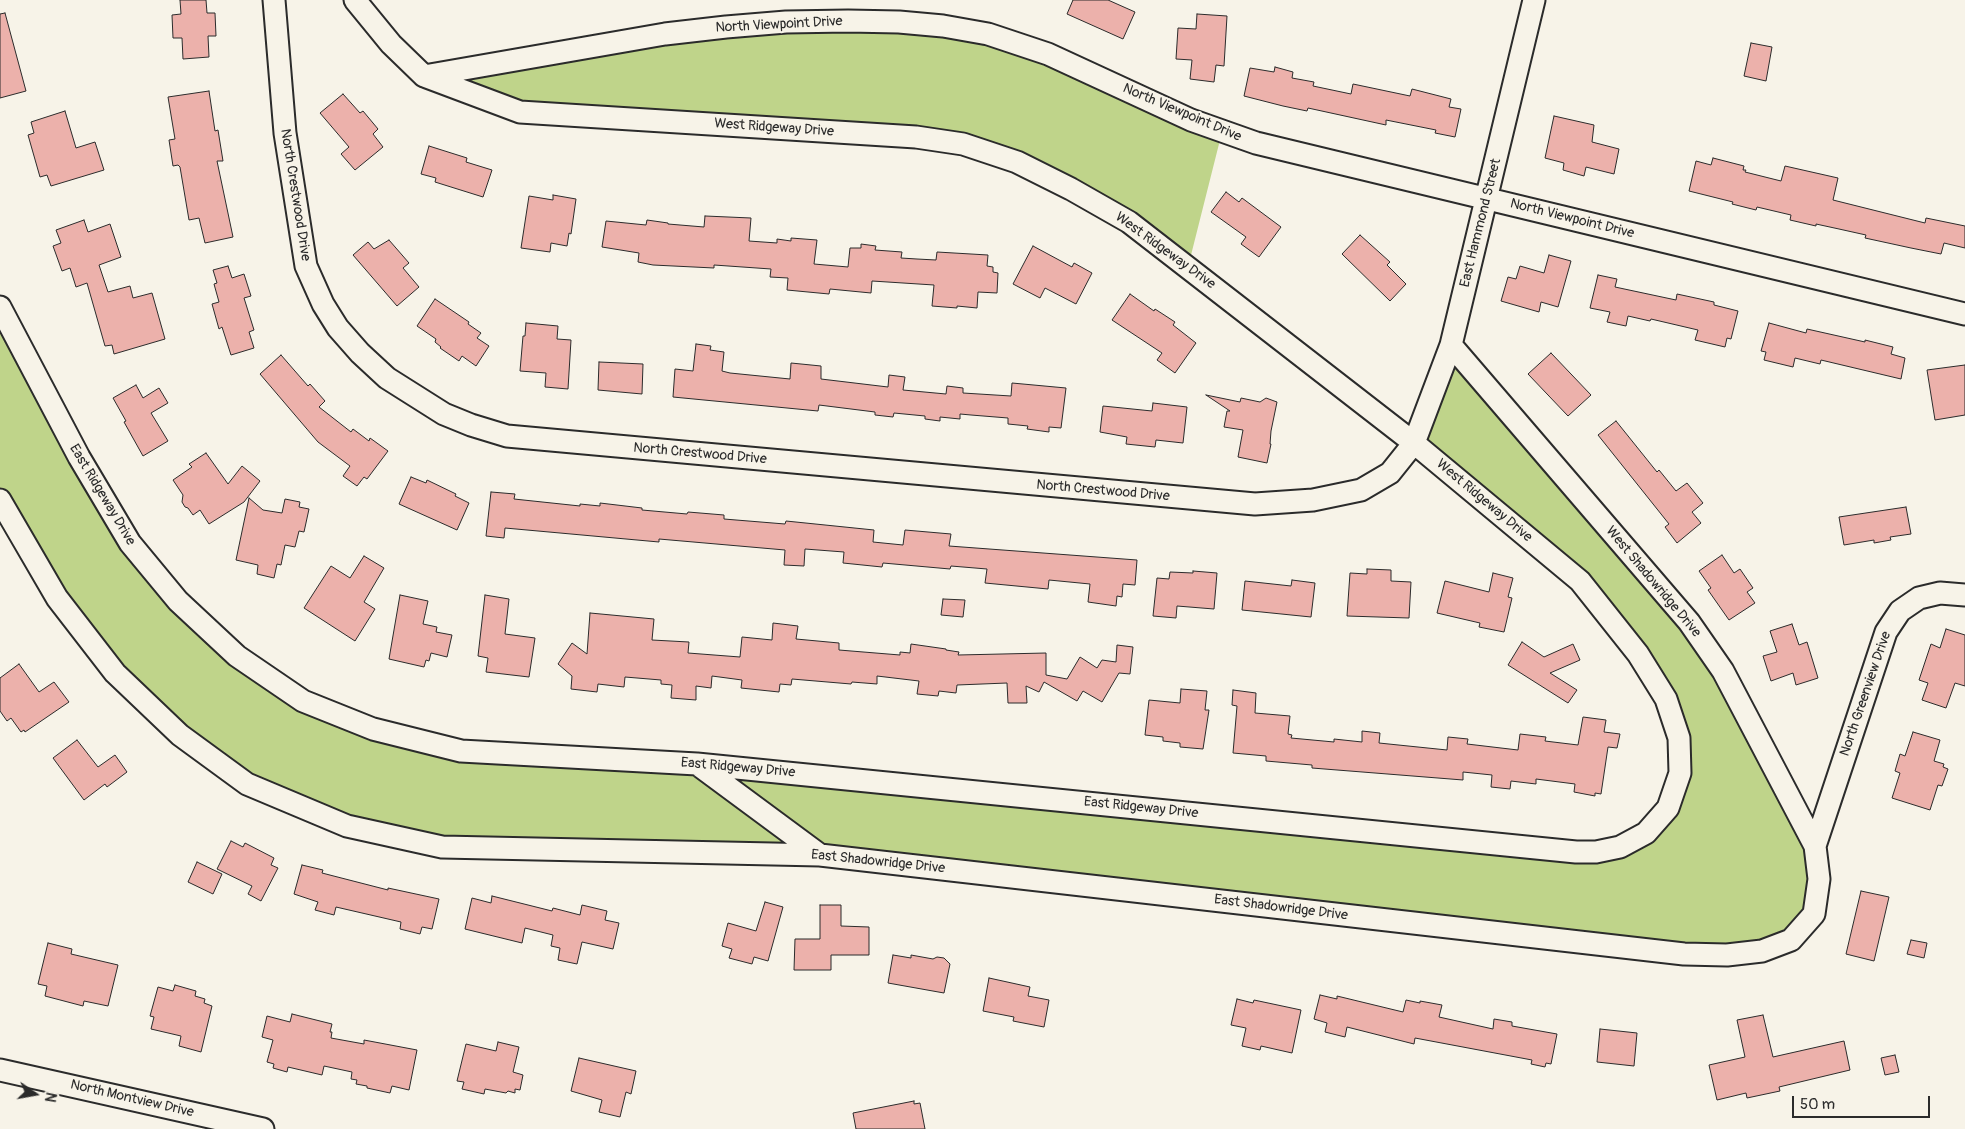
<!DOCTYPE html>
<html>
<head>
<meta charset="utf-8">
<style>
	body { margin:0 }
	#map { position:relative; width:1965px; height:1129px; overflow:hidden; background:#f7f3e8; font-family:Pangolin,sans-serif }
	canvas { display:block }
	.north { position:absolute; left:10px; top:1069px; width:50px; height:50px; -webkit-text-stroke:4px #f7f3e8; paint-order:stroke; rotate:102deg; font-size:14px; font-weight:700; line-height:20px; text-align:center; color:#2b2b2b }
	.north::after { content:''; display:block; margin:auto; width:18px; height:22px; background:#2b2b2b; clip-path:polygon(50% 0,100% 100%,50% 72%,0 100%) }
	.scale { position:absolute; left:1792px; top:1096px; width:138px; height:22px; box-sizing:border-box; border:2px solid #2b2b2b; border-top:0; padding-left:6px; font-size:15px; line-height:18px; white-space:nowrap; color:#2b2b2b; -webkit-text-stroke:4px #f7f3e8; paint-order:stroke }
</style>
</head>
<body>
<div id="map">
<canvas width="1965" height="1129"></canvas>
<div class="north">N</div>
<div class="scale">50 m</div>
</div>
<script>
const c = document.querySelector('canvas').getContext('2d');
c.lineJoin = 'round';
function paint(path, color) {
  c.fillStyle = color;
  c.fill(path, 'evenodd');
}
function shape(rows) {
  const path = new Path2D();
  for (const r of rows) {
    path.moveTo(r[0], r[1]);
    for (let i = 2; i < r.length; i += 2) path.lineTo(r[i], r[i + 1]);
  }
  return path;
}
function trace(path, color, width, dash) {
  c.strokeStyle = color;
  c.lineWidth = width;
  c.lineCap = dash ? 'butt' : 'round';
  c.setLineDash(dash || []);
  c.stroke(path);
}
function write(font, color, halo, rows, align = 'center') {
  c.font = font + ' Pangolin,sans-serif';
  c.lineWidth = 4;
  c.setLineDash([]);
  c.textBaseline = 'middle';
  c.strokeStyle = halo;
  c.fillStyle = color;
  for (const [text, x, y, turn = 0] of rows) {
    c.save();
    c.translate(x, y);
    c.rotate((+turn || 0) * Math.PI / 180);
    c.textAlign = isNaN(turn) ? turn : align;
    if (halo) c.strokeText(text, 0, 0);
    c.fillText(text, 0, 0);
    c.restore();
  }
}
paint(shape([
	[726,27,988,34,1222,132,1188,267,1129,222,963,144,520,112,424,76],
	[0,307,79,457,178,601,303,701,461,751,1596,852,1668,808,1679,738,1580,581,1414,443,1451,345,1723,671,1819,879,1791,940,1727,955,820,855,442,847,247,784,115,673,0,500]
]), '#bfd48a');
const building = shape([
	[180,0,206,0,207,13,215,13,216,36,208,36,209,57,183,59,182,38,173,38,172,15,181,14,180,0],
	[1073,0,1108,0,1135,12,1123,39,1067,14,1073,0],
	[5,13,26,91,0,98,0,14,5,13],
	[1197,14,1227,16,1224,66,1216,65,1214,82,1190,79,1192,60,1176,59,1178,28,1196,29,1197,14],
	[1751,43,1772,47,1766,81,1744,76,1751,43],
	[1275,67,1293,72,1292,78,1314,82,1313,86,1351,94,1353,84,1410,96,1412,89,1451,99,1449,107,1461,109,1455,137,1435,133,1436,130,1386,120,1386,125,1308,108,1307,111,1283,106,1244,96,1250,68,1274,72,1275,67],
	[209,91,215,131,218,130,223,161,217,161,233,237,205,243,199,218,189,220,180,167,178,165,173,166,169,140,175,139,168,97,209,91],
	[343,94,360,113,363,111,378,129,373,134,383,147,355,170,341,154,349,147,320,113,343,94],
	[65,111,76,148,95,142,104,170,51,186,47,175,40,177,28,135,34,133,31,122,65,111],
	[1554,116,1594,125,1592,142,1619,149,1614,174,1586,167,1584,176,1563,170,1564,163,1545,158,1554,116],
	[429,146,467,158,466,162,492,170,483,197,435,182,436,178,421,174,429,146],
	[1713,158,1744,166,1743,170,1746,170,1745,172,1781,181,1785,166,1838,178,1833,200,1925,223,1926,218,1965,226,1965,248,1944,243,1941,254,1911,248,1865,238,1866,235,1839,229,1816,224,1816,226,1790,220,1791,215,1757,207,1756,210,1732,204,1733,202,1689,191,1696,161,1711,165,1713,158],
	[1226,192,1239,202,1242,198,1281,227,1259,257,1241,244,1246,237,1211,212,1226,192],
	[553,195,576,199,571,234,569,233,567,246,551,243,550,252,521,248,529,196,553,200,553,195],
	[705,216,751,218,749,241,777,243,777,239,791,241,791,238,817,240,814,264,848,267,850,248,861,248,861,244,876,246,875,250,902,252,901,258,917,259,936,260,937,252,988,255,987,266,993,267,993,272,998,273,997,293,978,292,977,308,957,306,957,308,932,306,934,285,872,281,871,293,830,289,829,294,787,290,788,278,770,277,771,269,714,265,714,268,653,265,638,262,639,253,602,247,606,221,646,225,647,220,668,223,668,224,704,227,705,216],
	[84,220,88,232,110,224,121,257,99,265,108,292,130,286,133,298,152,293,165,339,114,354,112,345,105,346,87,283,76,287,70,268,62,271,53,246,61,243,56,230,84,220],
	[1360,235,1390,262,1387,265,1406,284,1390,301,1342,254,1360,235],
	[389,240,409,263,403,268,419,287,397,306,353,255,368,242,374,249,389,240],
	[1033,246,1072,267,1074,263,1092,273,1076,304,1045,288,1040,298,1013,284,1033,246],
	[1549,255,1571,261,1558,307,1541,302,1539,312,1501,301,1508,277,1516,279,1520,266,1544,273,1549,255],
	[228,266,232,278,244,274,251,296,244,298,254,330,249,332,254,348,231,355,222,327,219,329,212,304,219,302,214,284,217,283,213,270,228,266],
	[1598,275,1617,279,1615,287,1676,300,1677,294,1714,302,1714,305,1738,311,1731,339,1727,338,1725,347,1695,340,1698,330,1651,319,1650,321,1628,316,1626,326,1607,322,1610,312,1590,308,1598,275],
	[1130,294,1154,311,1155,309,1175,322,1173,325,1196,343,1175,373,1157,360,1162,353,1112,320,1130,294],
	[435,299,469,322,468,324,481,333,477,338,489,346,476,366,462,356,459,361,440,348,441,347,435,342,436,339,417,326,435,299],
	[526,323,558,326,557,339,571,340,568,389,545,387,546,373,520,371,523,336,525,336,526,323],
	[1769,323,1806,333,1807,329,1865,342,1865,340,1893,347,1891,354,1905,358,1901,379,1821,360,1820,364,1795,358,1793,367,1764,360,1766,352,1761,351,1769,323],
	[696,344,711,346,710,350,724,352,722,371,730,373,790,379,791,363,821,366,821,379,888,387,889,375,905,377,903,390,946,394,947,386,963,388,963,393,1011,396,1012,383,1066,388,1061,428,1049,427,1049,432,1027,429,1028,426,1008,424,1008,418,971,415,960,414,960,419,940,417,940,421,925,419,925,416,894,413,893,417,875,415,875,412,819,405,818,411,673,397,675,369,693,371,696,344],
	[1551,353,1591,395,1568,416,1528,374,1551,353],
	[281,355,308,386,310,384,325,401,319,407,351,432,353,429,369,441,370,438,388,451,367,479,364,477,357,486,343,476,350,466,318,442,260,374,281,355],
	[599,362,643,364,642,394,598,390,599,362],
	[1965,365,1965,415,1935,420,1927,370,1965,365],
	[136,385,143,398,159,388,168,403,151,413,168,441,143,456,124,422,126,421,113,398,136,385],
	[1206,395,1240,402,1241,398,1260,402,1266,398,1277,402,1271,431,1270,444,1271,444,1267,463,1238,457,1243,430,1224,427,1227,411,1230,411,1206,395],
	[1153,403,1187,407,1183,443,1156,440,1155,447,1126,444,1127,437,1100,432,1103,406,1152,411,1153,403],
	[1616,421,1657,472,1659,470,1676,491,1687,483,1703,503,1692,512,1701,523,1677,543,1665,527,1669,524,1598,435,1616,421],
	[206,453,228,484,242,466,260,481,244,502,209,524,200,510,193,515,188,508,185,507,182,502,183,495,173,480,192,467,189,464,206,453],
	[411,477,426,483,427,480,456,494,455,496,469,503,457,530,399,504,411,477],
	[491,492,515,494,514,499,580,506,580,504,600,506,600,503,642,508,642,510,687,514,688,512,724,515,724,519,785,524,786,521,874,530,873,542,903,545,905,530,951,534,949,546,1137,560,1135,585,1123,584,1122,597,1117,596,1116,606,1088,602,1090,584,1049,580,1048,589,985,583,987,569,951,566,950,569,883,563,882,567,843,563,844,552,805,549,804,566,784,565,785,550,659,539,659,542,505,528,504,538,486,536,491,492],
	[249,498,263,510,282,513,285,499,300,502,299,507,309,509,304,532,299,531,295,547,285,545,281,565,277,564,274,578,257,574,258,565,236,560,249,498],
	[1906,507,1911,534,1890,537,1891,540,1874,543,1874,540,1844,545,1839,517,1906,507],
	[1722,555,1734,573,1740,569,1753,588,1747,592,1755,603,1729,620,1708,590,1711,588,1699,571,1722,555],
	[364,556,384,568,364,602,375,609,355,641,304,608,331,566,350,578,364,556],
	[1367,569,1391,570,1391,581,1411,582,1409,618,1347,616,1350,573,1367,574,1367,569],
	[1193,571,1217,573,1214,609,1177,606,1176,618,1153,616,1157,578,1169,579,1170,572,1193,573,1193,571],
	[1493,573,1513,578,1508,597,1512,598,1504,632,1479,627,1480,623,1437,613,1445,581,1489,592,1493,573],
	[1292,580,1315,583,1311,617,1242,610,1245,581,1291,586,1292,580],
	[400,595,428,601,423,624,437,627,436,632,452,635,447,657,431,653,429,661,426,660,424,667,389,659,400,595],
	[485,595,509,599,505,634,535,638,529,677,486,672,488,658,478,656,485,595],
	[943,599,965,600,963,617,941,615,943,599],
	[590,613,654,619,652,640,689,642,688,653,740,657,742,637,772,640,773,623,798,626,796,639,839,643,839,650,900,655,900,652,910,653,911,644,946,649,946,650,959,652,958,655,1046,653,1046,675,1067,679,1080,657,1097,668,1102,660,1116,662,1117,645,1133,647,1130,674,1119,673,1102,702,1083,691,1077,701,1044,682,1039,692,1026,686,1027,703,1008,703,1007,683,957,685,956,693,939,691,938,696,917,694,919,681,877,676,877,684,852,682,851,684,792,679,791,685,780,684,779,692,741,688,742,680,712,676,711,688,696,686,696,700,671,698,672,685,661,684,661,680,625,677,624,687,598,684,597,692,571,689,572,676,558,664,572,643,587,654,590,613],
	[1792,624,1799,645,1807,642,1818,678,1796,685,1793,673,1771,681,1763,656,1777,652,1770,631,1792,624],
	[1946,629,1965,635,1965,686,1955,683,1946,708,1922,700,1928,683,1919,680,1931,644,1940,648,1946,629],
	[1522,642,1544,657,1573,644,1580,660,1550,673,1577,690,1568,703,1508,665,1522,642],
	[19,664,39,692,54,682,69,702,25,732,24,730,21,732,11,718,7,721,0,711,0,678,19,664],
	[1181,689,1207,691,1205,710,1209,710,1203,749,1180,747,1180,743,1163,741,1163,737,1145,735,1149,700,1180,703,1181,689],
	[1233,690,1256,693,1255,713,1290,716,1288,734,1292,735,1291,738,1334,742,1334,739,1362,742,1362,731,1380,733,1379,743,1447,750,1448,737,1468,739,1467,744,1518,750,1520,734,1546,737,1545,741,1578,745,1583,717,1606,720,1604,732,1620,734,1617,748,1608,747,1601,794,1595,793,1595,796,1574,792,1575,784,1536,779,1536,784,1511,781,1510,789,1491,787,1492,775,1463,772,1463,780,1312,768,1312,765,1266,761,1266,756,1233,753,1237,706,1232,705,1233,690],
	[1913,732,1940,740,1934,761,1944,764,1943,767,1948,769,1942,786,1938,785,1930,810,1892,798,1900,773,1895,771,1900,754,1905,756,1913,732],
	[77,740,98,767,115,755,127,772,107,787,105,784,84,800,53,758,77,740],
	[231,841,243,847,245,843,274,858,271,865,278,868,261,901,248,894,252,886,217,869,231,841],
	[197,862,222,874,213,894,188,882,197,862],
	[302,865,323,870,322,873,388,890,388,888,439,899,432,929,422,927,420,934,400,929,401,922,336,907,334,915,315,910,318,902,294,894,302,865],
	[1861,891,1889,897,1874,961,1846,954,1861,891],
	[492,896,552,911,553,908,580,915,582,905,607,911,605,920,619,923,613,949,582,942,577,964,558,960,560,948,551,946,553,935,525,928,522,943,465,929,472,898,491,903,492,896],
	[765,902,783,907,768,961,754,957,752,964,729,958,732,949,722,946,728,923,756,931,765,902],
	[820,905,841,905,841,926,869,927,869,955,831,955,831,970,794,970,795,939,820,939,820,905],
	[1911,940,1927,943,1924,958,1907,954,1911,940],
	[48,943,72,949,71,954,118,965,108,1006,84,1001,83,1006,45,996,47,986,38,984,48,943],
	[893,955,911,958,911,955,933,959,937,957,944,958,950,964,944,993,888,983,893,955],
	[989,978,1030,987,1028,996,1049,1000,1044,1027,1013,1021,1014,1017,983,1011,989,978],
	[175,985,196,991,195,996,205,999,204,1003,212,1006,201,1052,179,1046,181,1036,151,1029,154,1017,150,1016,158,987,173,991,175,985],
	[1320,995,1337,999,1337,996,1403,1012,1406,1000,1420,1003,1420,1001,1442,1005,1439,1017,1493,1029,1494,1019,1512,1022,1512,1026,1557,1034,1551,1064,1546,1063,1545,1067,1531,1064,1532,1060,1415,1038,1414,1044,1347,1027,1345,1037,1325,1032,1327,1023,1314,1019,1320,995],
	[1237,999,1253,1003,1254,1000,1301,1010,1292,1053,1261,1046,1260,1050,1242,1046,1246,1028,1231,1025,1237,999],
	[292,1014,332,1024,330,1032,332,1032,331,1038,364,1044,364,1040,417,1050,409,1090,392,1086,390,1093,367,1088,367,1086,356,1084,357,1080,351,1079,352,1072,324,1066,322,1075,288,1067,287,1072,273,1068,274,1064,267,1062,273,1040,262,1037,267,1016,290,1022,292,1014],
	[1763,1015,1773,1057,1844,1041,1850,1070,1779,1087,1780,1091,1747,1098,1746,1093,1717,1100,1709,1065,1745,1057,1737,1020,1763,1015],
	[1600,1029,1637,1033,1634,1066,1597,1062,1600,1029],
	[498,1042,519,1047,513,1072,523,1075,520,1090,515,1089,515,1093,508,1091,506,1093,485,1089,484,1094,462,1089,464,1082,457,1081,466,1044,496,1051,498,1042],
	[1895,1055,1899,1072,1885,1075,1881,1058,1895,1055],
	[579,1058,636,1071,631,1094,626,1092,620,1117,599,1112,602,1100,571,1091,579,1058],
	[914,1101,914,1104,920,1103,925,1129,856,1129,853,1113,914,1101]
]);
paint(building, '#ecb1ab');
trace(building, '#2b2b2b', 1);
const minor = shape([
	[274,0,285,133,306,266,323,304,338,328,360,353,387,378,444,414,471,425,507,436,1255,504,1313,500,1361,490,1390,473,1414,443,1451,345,1534,0],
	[424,76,665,34,726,27,786,22,848,21,899,22,943,26,988,34,1048,54,1191,120,1256,143,1965,314],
	[0,307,79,457,130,543,178,601,237,656,303,701,373,729,461,751,697,764,1576,852,1596,852,1620,847,1646,833,1668,808,1680,773,1679,738,1666,699,1638,654,1580,581,1414,443,1129,222,1071,189,1017,162,963,144,916,137,520,112,424,76,391,44,355,0],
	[0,500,57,598,115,673,180,735,247,784,347,826,442,847,820,855,1684,954,1727,955,1762,951,1791,940,1814,914,1819,879,1815,846,1723,671,1689,622,1451,345],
	[697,764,820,855],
	[1815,846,1886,632,1900,611,1919,598,1940,593,1965,595],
	[0,1070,263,1129]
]);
trace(minor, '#2b2b2b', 25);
trace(minor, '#f7f3e8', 21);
write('14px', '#2b2b2b', '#f7f3e8', [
	["North Viewpoint Drive",779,25,-3],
	["North Viewpoint Drive",1182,113,23],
	["West Ridgeway Drive",774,128,4],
	["North Crestwood Drive",295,195,81],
	["North Viewpoint Drive",1572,219,14],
	["East Hammond Street",1481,223,-76],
	["West Ridgeway Drive",1165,251,36],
	["North Crestwood Drive",700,454,5],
	["North Crestwood Drive",1103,491,5],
	["East Ridgeway Drive",102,495,59],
	["West Ridgeway Drive",1484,501,40],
	["West Shadowridge Drive",1653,582,50],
	["North Greenview Drive",1866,694,-71],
	["East Ridgeway Drive",738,768,5],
	["East Ridgeway Drive",1141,808,6],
	["East Shadowridge Drive",878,862,6],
	["East Shadowridge Drive",1281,908,7],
	["North Montview Drive",132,1099,13]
]);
</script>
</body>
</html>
